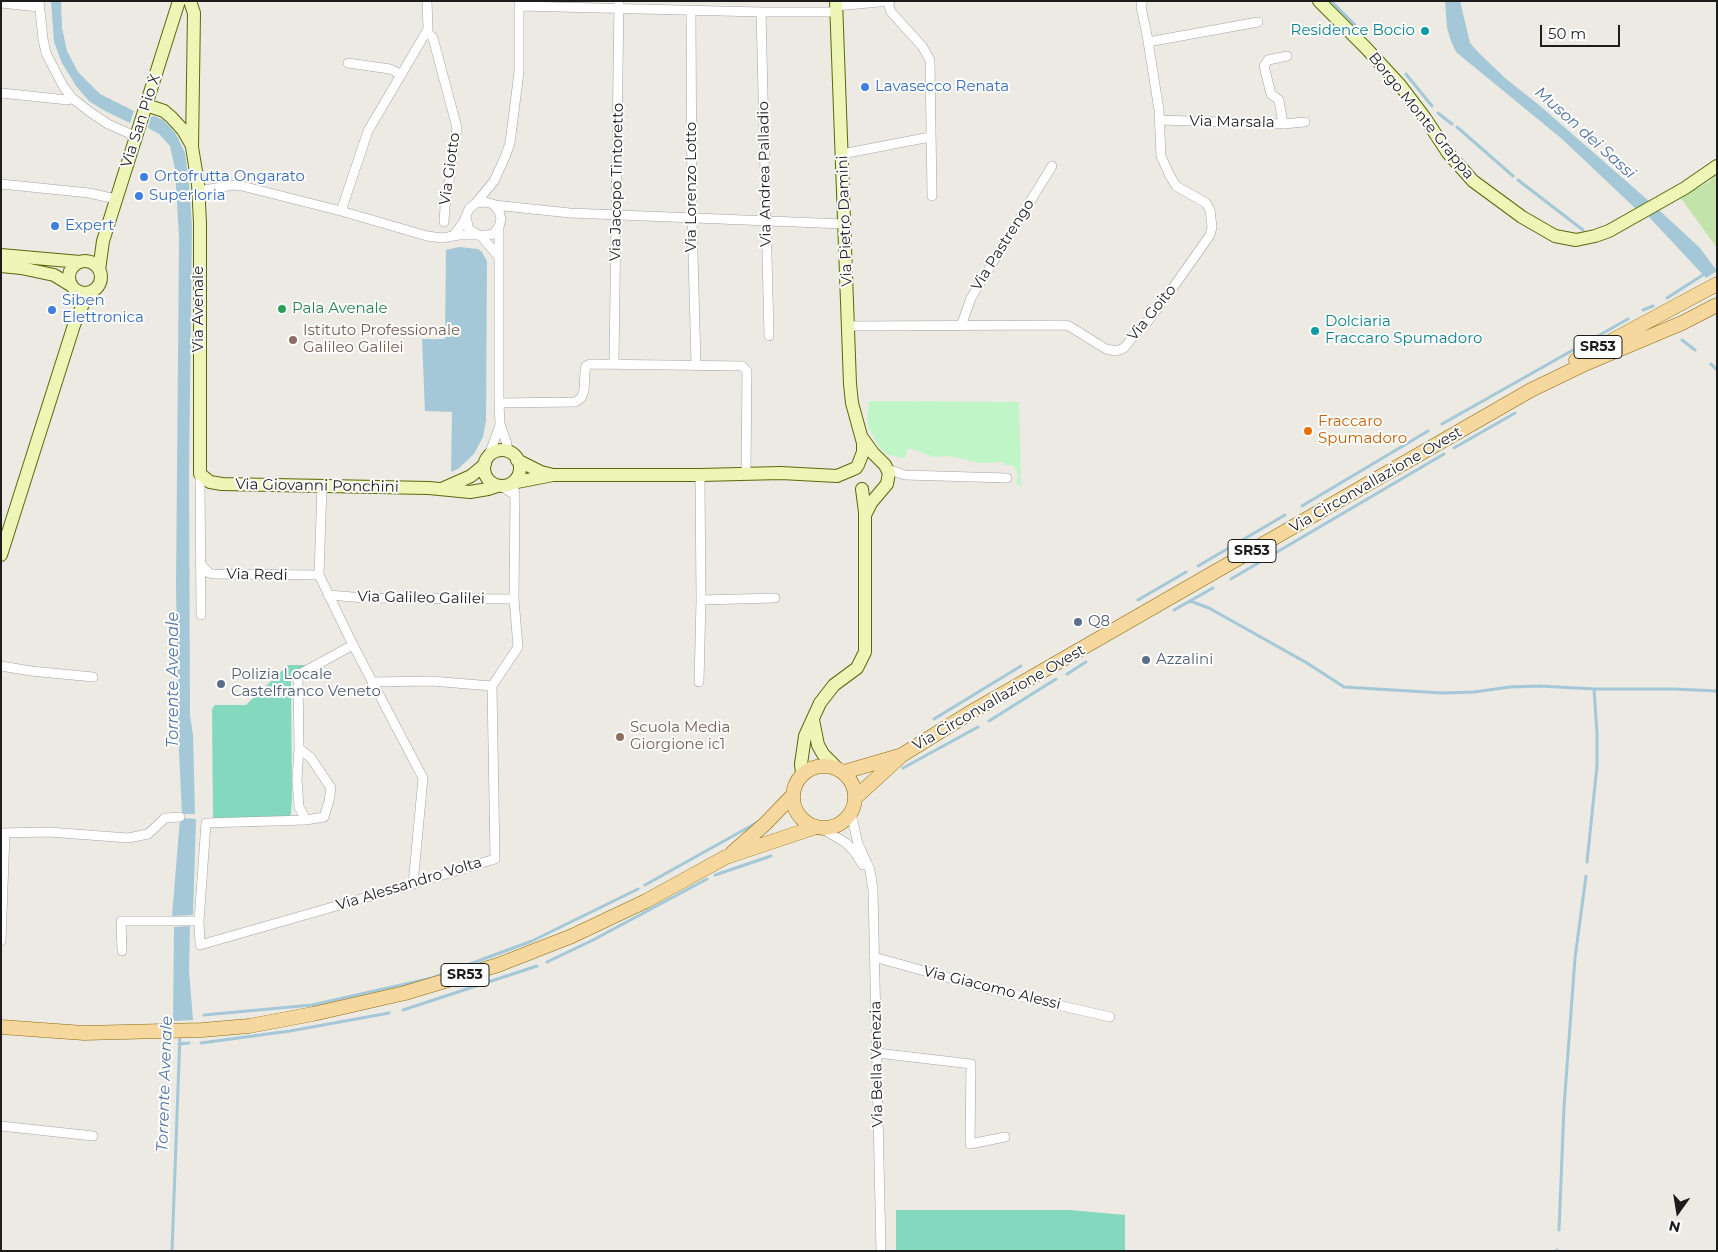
<!DOCTYPE html>
<html>
<head>
<meta charset="utf-8">
<style>
	body { margin:0 }
	#map { position:relative; width:1718px; height:1252px; overflow:hidden; background:#eceae2; font-family:Montserrat,sans-serif }
	canvas { display:block }
	.frame { position:absolute; inset:0; border:2px solid #1c1c1c; pointer-events:none }
	.north { position:absolute; left:1653px; top:1187px; width:50px; height:50px; -webkit-text-stroke:4px #fff; paint-order:stroke; rotate:193deg; font-size:14px; font-weight:700; line-height:20px; text-align:center; color:#1c1c1c }
	.north::after { content:''; display:block; margin:auto; width:18px; height:22px; background:#1c1c1c; clip-path:polygon(50% 0,100% 100%,50% 72%,0 100%) }
	.scale { position:absolute; left:1540px; top:25px; width:80px; height:22px; box-sizing:border-box; border:2px solid #1c1c1c; border-top:0; padding-left:6px; font-size:15px; line-height:18px; white-space:nowrap; color:#1c1c1c; -webkit-text-stroke:4px #fff; paint-order:stroke }
</style>
</head>
<body>
<div id="map">
<canvas width="1718" height="1252"></canvas>
<div class="frame"></div>
<div class="north">N</div>
<div class="scale">50 m</div>
</div>
<script>
const c = document.querySelector('canvas').getContext('2d');
c.lineJoin = 'round';
function paint(path, color) {
  c.fillStyle = color;
  c.fill(path, 'evenodd');
}
function shape(rows) {
  const path = new Path2D();
  for (const r of rows) {
    if (r.length === 3) {
      path.moveTo(r[0] + r[2], r[1]);
      path.arc(r[0], r[1], r[2], 0, 2 * Math.PI);
      continue;
    }
    path.moveTo(r[0], r[1]);
    for (let i = 2; i < r.length; i += 2) path.lineTo(r[i], r[i + 1]);
  }
  return path;
}
function trace(path, color, width, dash) {
  c.strokeStyle = color;
  c.lineWidth = width;
  c.lineCap = dash ? 'butt' : 'round';
  c.setLineDash(dash || []);
  c.stroke(path);
}
function write(font, color, halo, rows, align = 'center') {
  c.font = font + ' Montserrat,sans-serif';
  c.lineWidth = 4;
  c.setLineDash([]);
  c.textBaseline = 'middle';
  c.strokeStyle = halo;
  c.fillStyle = color;
  for (const [text, x, y, turn = 0] of rows) {
    c.save();
    c.translate(x, y);
    c.rotate((+turn || 0) * Math.PI / 180);
    c.textAlign = isNaN(turn) ? turn : align;
    if (halo) c.strokeText(text, 0, 0);
    c.fillText(text, 0, 0);
    c.restore();
  }
}
paint(shape([
	[1717,173,1717,248,1680,197,1709,182]
]), '#c2e4aa');
paint(shape([
	[869,401,1019,402,1021,488,1016,482,1018,477,1016,469,1011,465,1004,465,1004,462,979,463,950,456,934,457,908,448,905,458,888,455,880,448,869,428,867,418]
]), '#c0f5c8');
paint(shape([
	[288,665,311,665,294,674,291,679,292,796,291,814,288,819,213,820,212,709,215,705,246,705],
	[896,1210,1070,1210,1125,1215,1125,1251,896,1251]
]), '#83d8be');
paint(shape([
	[51,1,61,1,62,28,67,51,78,72,100,94,134,111,130,123,103,110,89,101,76,86,62,63,54,42],
	[1445,1,1460,1,1470,43,1479,53,1505,78,1539,105,1650,202,1636,209,1562,139,1456,52,1451,41,1447,28],
	[154,116,163,120,176,134,185,153,189,182,192,226,189,476,190,715,193,735,195,814,182,814,179,751,176,587,179,238,175,169,170,146,159,134,148,128,151,117],
	[1659,210,1700,248,1717,271,1706,278,1648,216],
	[459,247,478,249,482,252,487,261,486,421,483,437,474,454,458,469,451,472,452,412,425,411,422,339,445,339,446,250],
	[180,818,196,819,193,914,192,915,172,916],
	[190,926,189,971,193,1020,173,1021,174,927]
]), '#a4c8d8');
trace(shape([
	[1331,1,1358,28],
	[1406,74,1432,106],
	[1438,113,1452,124],
	[1457,127,1513,176],
	[1518,180,1583,230],
	[1667,298,1706,273],
	[1643,310,1653,306],
	[1682,340,1695,350],
	[1711,364,1717,370],
	[1442,424,1628,319],
	[1454,448,1515,413],
	[1302,506,1428,431],
	[1198,566,1285,515],
	[1231,579,1444,454],
	[1138,600,1186,572],
	[1190,601,1209,608,1307,663,1344,687,1442,693,1474,692,1510,687,1540,686,1594,689,1674,689,1717,691],
	[1174,610,1213,588],
	[1067,674,1086,662],
	[934,719,1021,666],
	[989,721,1056,679],
	[903,768,978,727],
	[1587,862,1597,766,1597,734,1594,689],
	[715,875,771,856],
	[645,885,758,822],
	[547,962,593,940,707,879],
	[403,1010,537,966],
	[204,1015,312,1005,432,978,532,941,638,889],
	[201,1043,290,1031,389,1013],
	[179,1044,189,1043],
	[1559,1230,1564,1107,1575,958,1586,876],
	[172,1251,180,1034],
	[1557,1251,1557,1250]
]), '#a4c8d8', 3);
const street = shape([
	[39,1,43,39,46,53,63,86,72,98,90,112,108,124,135,136],
	[888,2,891,12,922,46,930,60,932,196],
	[1,3,39,7],
	[519,6,761,12,837,12],
	[836,6,890,1],
	[691,10,692,218,696,364],
	[761,12,769,336],
	[427,32,433,38,457,128,445,207,444,222],
	[1148,42,1258,22],
	[348,63,390,69,400,74],
	[1,93,68,100,72,98],
	[1160,120,1283,124,1305,122],
	[1283,124,1279,100,1271,94,1264,66,1268,60,1287,56],
	[842,154,930,137],
	[1,184,89,193,116,199],
	[198,191,234,185,242,186,341,211,427,236,442,238,459,235,476,235],
	[476,203,494,181,505,157,510,143,519,72,519,1],
	[494,205,570,213,844,224],
	[341,211,368,131,428,29,427,1],
	[499,227,499,403,500,424,507,444,507,452],
	[453,236,463,223,469,209,476,203,485,202,493,204,499,211,501,219,499,227,493,234,481,236,469,230,466,217],
	[481,236,499,257],
	[849,326,1065,325,1069,326,1106,349,1116,351,1124,348,1140,328,1148,321,1172,289,1210,235,1212,227,1210,210,1206,203,1176,186,1169,174,1161,156,1159,110,1147,35,1141,7,1142,1],
	[961,326,971,298,1052,166],
	[614,363,619,1],
	[499,403,575,402,581,398,584,391,585,371,586,366,590,364,742,366,747,371,746,473],
	[488,458,500,425],
	[887,469,905,475,1007,478],
	[200,474,201,615],
	[322,486,319,575,353,645,423,778,413,884],
	[501,486,515,495],
	[200,563,209,573,213,574,319,575],
	[328,595,365,598,514,599],
	[701,600,775,598],
	[353,645,298,675,299,748,297,780,299,807,306,820,206,823,199,921,200,945,413,884,495,859,492,686,518,647,514,599,515,497,514,489,511,483],
	[1,666,31,671,93,677],
	[372,682,431,681,492,686],
	[699,682,701,600,700,475],
	[299,748,311,758,331,788,329,801,324,817,306,820],
	[851,813,858,844,870,870,873,890,881,1251],
	[821,828,846,843,853,850,863,865],
	[1,833,49,832,128,838,148,834,165,818,180,817],
	[1,941,5,833],
	[122,951,121,921,199,921],
	[874,957,993,990,1110,1017],
	[877,1053,971,1064,970,1144,1005,1137],
	[1,1126,93,1136]
]);
const secondary = shape([
	[190,1,194,13,192,147,198,184,200,223,200,474,210,482,222,484,429,488,470,492,488,489,497,486],
	[836,1,850,384,852,403,863,443,863,452,858,465],
	[1319,1,1366,48,1400,85,1425,118,1448,153,1473,181,1522,217,1555,236,1576,240,1595,236,1609,231,1685,188,1717,166],
	[146,105,164,111,171,117,183,130,191,144],
	[1,255,80,262],
	[85,277,16],
	[1,266,21,268,54,275,72,286],
	[99,270,103,241,179,1],
	[863,439,873,453,885,465,889,473,887,484,871,503,865,515],
	[502,468,18],
	[517,460,541,472,553,475,700,475,781,473,837,476,856,468],
	[512,483,553,475],
	[444,488,471,476,485,464],
	[1,555,74,325,83,304,94,290],
	[813,720,818,745,823,754,837,768],
	[802,774,801,764,805,736,820,703,834,685,857,668,865,652,865,512,862,489]
]);
const primary = shape([
	[1576,360,1717,284],
	[824,797,31],
	[844,772,899,756],
	[855,798,902,755,973,711,1531,390,1587,363,1682,323,1717,305],
	[733,852,765,824,792,796],
	[1,1027,84,1033,202,1030,249,1026,313,1014,405,993,498,965,572,936,646,901,726,857,816,827]
]);
trace(street, '#a3a3a3', 10);
trace(secondary, '#586a0b', 14);
trace(primary, '#8a6a09', 15);
trace(street, '#fff', 9);
trace(secondary, '#edf5b7', 12);
trace(primary, '#f6d79d', 14);
for (const [x, y, r, color] of [
	[1425,31,5,"#0f9aa8"],
	[865,87,5,"#3f7fe0"],
	[144,177,5,"#3f7fe0"],
	[139,196,5,"#3f7fe0"],
	[55,226,5,"#3f7fe0"],
	[282,309,5,"#2e9e5b"],
	[52,310,5,"#3f7fe0"],
	[1315,331,5,"#0f9aa8"],
	[293,340,5,"#8d6e63"],
	[1308,431,5,"#e8710a"],
	[1078,622,5,"#5c6f8a"],
	[1146,660,5,"#5c6f8a"],
	[221,684,5,"#5c6f8a"],
	[620,737,5,"#8d6e63"]
]) {
  const dot = new Path2D();
  dot.arc(x, y, r, 0, 2 * Math.PI);
  c.fillStyle = color;
  c.fill(dot);
  trace(dot, '#fff', 2);
}
for (const [x, y, w] of [
	[1598,347,48],
	[1252,551,48],
	[465,975,48]
]) {
  const box = new Path2D();
  box.roundRect(x - w / 2, y - 11.5, w, 23, 4);
  c.fillStyle = '#fff';
  c.fill(box);
  trace(box, '#1c1c1c', 1);
}
write('bold 14px', '#1c1c1c', null, [
	["SR53",1598,347],
	["SR53",1252,551],
	["SR53",465,975]
]);
write('15px', '#0d838f', '#fff', [
	["Residence Bocio",1415,31],
	["Dolciaria",1325,322,"left"],
	["Fraccaro Spumadoro",1325,339,"left"]
], 'right');
write('15px', '#366cbe', '#fff', [
	["Lavasecco Renata",875,87],
	["Ortofrutta Ongarato",154,177],
	["Superloria",149,196],
	["Expert",65,226],
	["Siben",62,301],
	["Elettronica",62,318]
], 'left');
write('15px', '#1c1c1c', '#fff', [
	["Borgo Monte Grappa",1421,116,51],
	["Via San Pio X",141,121,-72],
	["Via Marsala",1232,122,1],
	["Via Giotto",450,169,-82],
	["Via Andrea Palladio",765,174,-91],
	["Via Jacopo Tintoretto",617,182,-89],
	["Via Lorenzo Lotto",692,187,-90],
	["Via Pietro Damini",845,221,-92],
	["Via Pastrengo",1003,245,-58],
	["Via Avenale",199,309,-90],
	["Via Goito",1152,313,-51],
	["Via Circonvallazione Ovest",1376,480,-30],
	["Via Giovanni Ponchini",317,486,1],
	["Via Redi",257,575,1],
	["Via Galileo Galilei",421,598,1],
	["Via Circonvallazione Ovest",999,698,-30],
	["Via Alessandro Volta",409,884,-17],
	["Via Giacomo Alessi",992,988,14],
	["Via Bella Venezia",877,1064,-91]
]);
write('15px', '#27864d', '#fff', [
	["Pala Avenale",292,309]
], 'left');
write('15px', '#785e54', '#fff', [
	["Istituto Professionale",303,331],
	["Galileo Galilei",303,348],
	["Scuola Media",630,728],
	["Giorgione ic1",630,745]
], 'left');
write('15px', '#c56008', '#fff', [
	["Fraccaro",1318,422],
	["Spumadoro",1318,439]
], 'left');
write('15px', '#4e5e75', '#fff', [
	["Q8",1088,622],
	["Azzalini",1156,660],
	["Polizia Locale",231,675],
	["Castelfranco Veneto",231,692]
], 'left');
write('italic 16px', '#4f73a5', '#fff', [
	["Muson dei Sassi",1585,133,42],
	["Torrente Avenale",173,680,-90],
	["Torrente Avenale",165,1084,-88]
]);
</script>
</body>
</html>
